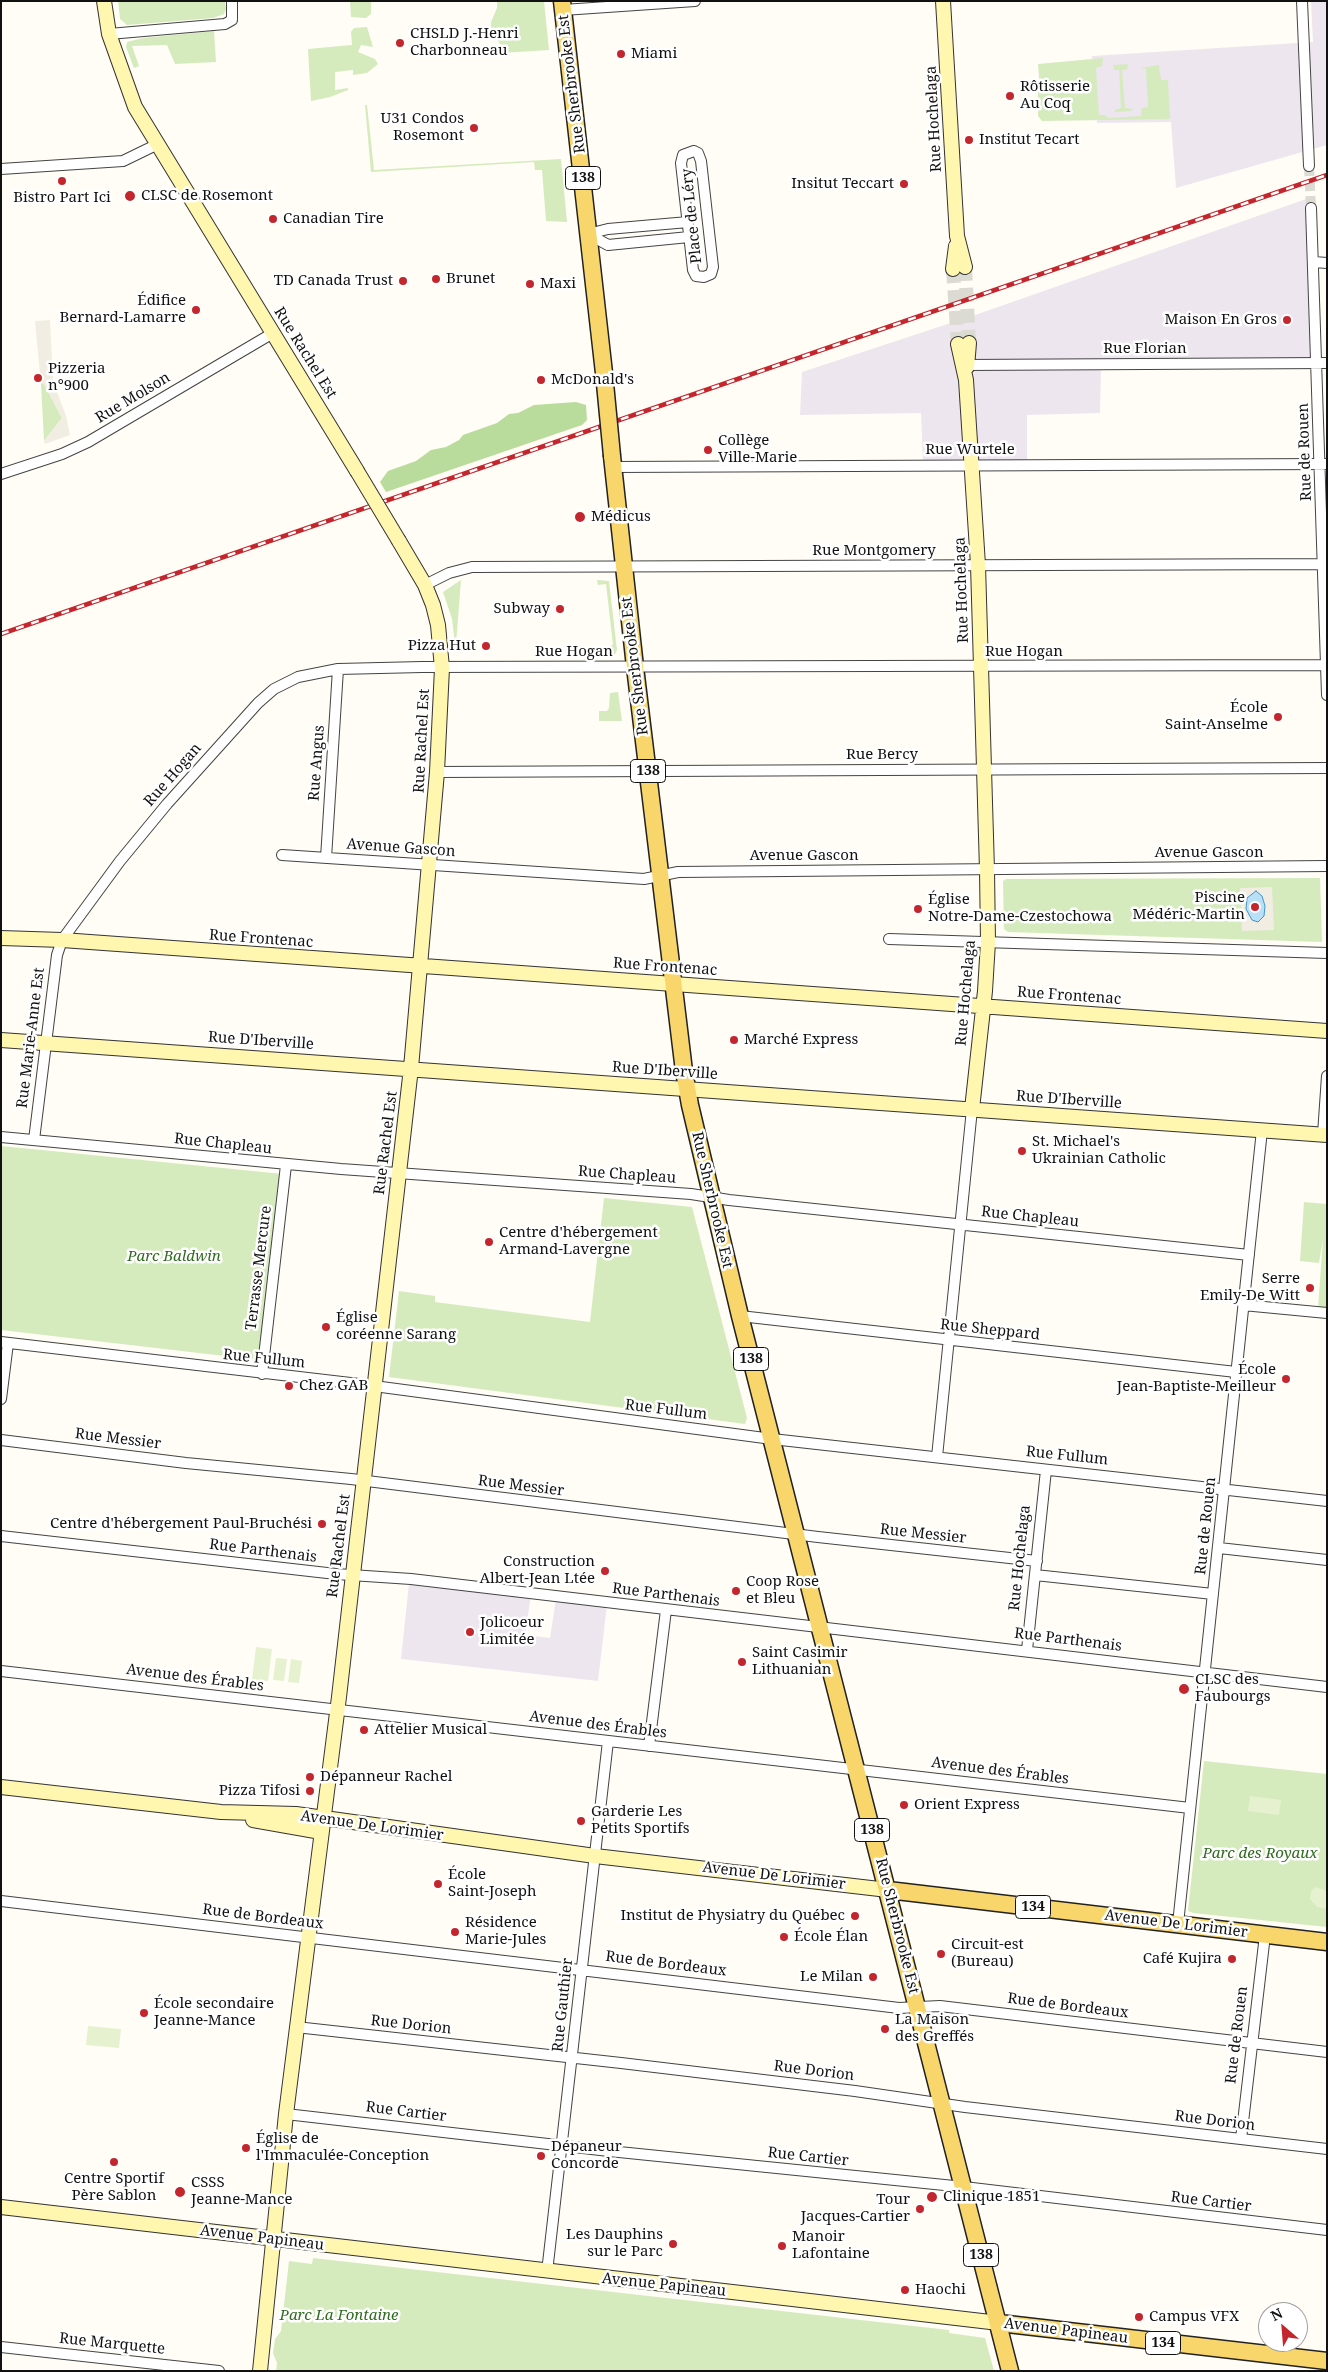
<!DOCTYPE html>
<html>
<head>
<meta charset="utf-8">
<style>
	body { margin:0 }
	#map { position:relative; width:1328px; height:2372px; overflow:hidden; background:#fffdf5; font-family:"Noto Serif",serif }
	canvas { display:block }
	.frame { position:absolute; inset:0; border:2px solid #111; pointer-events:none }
	.north { position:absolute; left:1258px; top:2302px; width:50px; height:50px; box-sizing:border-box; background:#fff; border:1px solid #a0a0a0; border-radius:50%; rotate:333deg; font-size:14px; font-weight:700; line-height:20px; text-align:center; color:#111 }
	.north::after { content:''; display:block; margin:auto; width:18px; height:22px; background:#c4262e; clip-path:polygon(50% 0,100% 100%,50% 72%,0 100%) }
</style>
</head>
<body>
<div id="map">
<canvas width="1328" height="2372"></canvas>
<div class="frame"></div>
<div class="north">N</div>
</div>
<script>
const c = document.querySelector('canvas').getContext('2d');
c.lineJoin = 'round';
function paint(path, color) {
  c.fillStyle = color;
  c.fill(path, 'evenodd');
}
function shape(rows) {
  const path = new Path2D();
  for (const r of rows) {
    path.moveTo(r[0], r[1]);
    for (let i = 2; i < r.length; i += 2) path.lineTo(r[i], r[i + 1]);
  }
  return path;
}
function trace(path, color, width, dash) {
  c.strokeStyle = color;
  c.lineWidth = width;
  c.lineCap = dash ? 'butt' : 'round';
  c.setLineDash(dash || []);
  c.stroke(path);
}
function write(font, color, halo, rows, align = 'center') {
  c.font = font + ' "Noto Serif",serif';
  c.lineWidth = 5;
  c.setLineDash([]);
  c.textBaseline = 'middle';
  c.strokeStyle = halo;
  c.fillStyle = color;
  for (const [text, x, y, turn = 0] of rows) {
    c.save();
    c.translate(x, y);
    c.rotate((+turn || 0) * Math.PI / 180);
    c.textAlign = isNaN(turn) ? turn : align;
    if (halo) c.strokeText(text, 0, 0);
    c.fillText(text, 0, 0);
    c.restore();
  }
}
paint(shape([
	[1311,1,1327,1,1327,145,1176,188,1171,122,1097,123,1092,56,1313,42],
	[1309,198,1317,364,1101,367,1100,413,1027,415,1027,465,923,461,921,413,800,415,802,372,978,314],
	[409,1583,531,1595,525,1635,550,1638,556,1599,607,1605,598,1681,401,1659]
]), '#eee6ef');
paint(shape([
	[118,1,225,1,226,9,224,14,213,18,127,25,120,19],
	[350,1,371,1,371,14,366,18,351,17],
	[544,1,549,50,501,53,501,45,491,32,491,22,497,8,497,2],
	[367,27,373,47,361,45,358,52,375,59,378,64,367,73,353,75,353,70,335,72,335,90,348,88,348,90,330,97,311,101,308,49,352,45,351,32,354,28],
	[214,31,216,62,175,64,167,45,132,46,139,66,134,68,126,47,127,42,143,38],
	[1103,58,1102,66,1096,68,1099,115,1105,115,1108,118,1141,116,1142,108,1148,107,1146,69,1140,68,1159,65,1161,80,1168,80,1170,119,1042,121,1038,116,1038,92,1040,89,1038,64],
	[1128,64,1127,70,1122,70,1125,108,1133,109,1131,111,1115,112,1115,110,1121,108,1119,70,1114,70,1113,65],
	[365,105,367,105,374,170,561,159,567,222,546,221,542,170,535,170,534,162,371,172],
	[41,384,44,384,62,418,44,441],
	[461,580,456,644,455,644,452,619,443,592],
	[597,580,609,581,617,650,614,656,607,656,606,647,613,645,606,584,598,585],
	[618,692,622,721,599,721,599,711,607,711,609,708,610,693],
	[1320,878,1322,942,1008,932,1004,929,1003,881,1006,879],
	[1,1146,283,1174,259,1360,1,1330],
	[1327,1197,1327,1308,1318,1308,1323,1239,1319,1263,1300,1261,1304,1202,1326,1204],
	[604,1198,692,1207,747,1418,745,1424,389,1377,399,1291,435,1296,435,1302,590,1322],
	[1204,1761,1327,1774,1327,1927,1193,1913,1188,1911],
	[313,2258,949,2330,949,2333,985,2338,994,2371,276,2371,277,2363,273,2353,275,2339,281,2331,289,2261,312,2264]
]), '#d5ebbd');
paint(shape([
	[576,402,586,405,587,420,582,425,386,492,380,482,388,471,416,461,431,450,446,447,459,440,463,435,497,423,509,414,518,413,534,405]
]), '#b9dc9c');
paint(shape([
	[256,1647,272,1649,268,1681,252,1679],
	[276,1658,287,1659,284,1681,273,1680],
	[291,1659,302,1661,299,1683,288,1682],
	[1250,1796,1281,1800,1279,1815,1248,1811],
	[1316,1887,1327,1891,1327,1909,1317,1907,1310,1899,1311,1891],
	[88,2026,121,2029,119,2048,86,2045]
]), '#e6f2cf');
paint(shape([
	[50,320,53,381,66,416,70,435,45,444,44,441,62,418,44,384,41,384,35,321],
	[1272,887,1274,930,1242,931,1240,888]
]), '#f1ede2');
const water = shape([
	[1256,891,1262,896,1265,906,1264,916,1258,922,1252,920,1246,909,1247,898,1256,891]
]);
paint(water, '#b9e0f7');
trace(water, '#3f96cf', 1);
trace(shape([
	[1309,166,1311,208]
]), '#dbdad3', 10, [10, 5]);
trace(shape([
	[965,267,969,343],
	[953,269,958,344]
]), '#dbdad3', 14, [14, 7]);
const street = shape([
	[1302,1,1309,166],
	[563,10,695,1],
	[109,34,225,24,232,20,232,1],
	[694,151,698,153,701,161,713,267,711,274,704,277,696,276,693,270,681,163,683,155,694,151],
	[1,169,123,161,158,144],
	[1311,208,1327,695],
	[588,234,608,245,689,237],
	[588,234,608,229,688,222],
	[1314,262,1327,263],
	[963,365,1327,363],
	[613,467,1327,464],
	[1,474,62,454,88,442,273,333],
	[425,585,449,573,472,567,1327,564],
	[437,772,1327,768],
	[282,855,644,879,678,872,1327,866],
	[326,858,338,669],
	[889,939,1327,953],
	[1323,1134,1327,1076],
	[1,1137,341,1169,691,1194,729,1200,1249,1255],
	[34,1140,57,955,62,940,120,861,167,804,258,703,274,689,298,677,338,669,422,667,1327,665],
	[1243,1305,1327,1313],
	[740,1316,1236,1372],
	[1,1342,359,1384,772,1439,1327,1501],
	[262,1374,286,1165],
	[1,1399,8,1343],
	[1,1440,186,1463,351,1479,818,1537,1037,1561],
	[937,1457,972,1109],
	[1,1536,336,1574,411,1579,1327,1687],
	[1219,1548,1327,1560],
	[1035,1575,1213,1594],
	[1027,1650,1046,1470],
	[1,1671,1190,1808],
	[649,1746,666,1610],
	[1,1901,899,2008,940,2006,1327,2052],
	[1178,1924,1262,1130],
	[296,2027,621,2063,855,2091,965,2107,1327,2149],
	[286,2114,609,2151,964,2187,1327,2230],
	[1241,2139,1265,1935],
	[547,2272,608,1741],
	[1,2347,219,2371]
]);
const secondary = shape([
	[104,1,109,34,135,107,357,471],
	[943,1,957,236,965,267],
	[953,269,956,246],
	[958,344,966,380,978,565,987,870,988,942,985,991,972,1109],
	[967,367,969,343],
	[1,938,62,940,1327,1031],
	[1,1040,1327,1135],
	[1,1787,221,1812,296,1814,595,1856,888,1890],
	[253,1820,321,1832],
	[1,2207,999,2323],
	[260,2371,286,2114,339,1697,411,1068,437,772,442,668,438,625,433,605,425,585,399,541]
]);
const primary = shape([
	[562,1,604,373],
	[612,456,635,667,684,1071,690,1105,740,1316,1010,2371],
	[888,1890,1327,1942],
	[999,2323,1327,2361]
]);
trace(street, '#444', 12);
trace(secondary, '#333', 16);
trace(primary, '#222', 19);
trace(street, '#fff', 10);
trace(secondary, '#fff6b0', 14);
trace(primary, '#f9d66b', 16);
const rail = shape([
	[1,634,1327,175]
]);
trace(rail, '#c4262e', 4.5);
trace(rail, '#fff', 2.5, [8]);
const secondaryBridge = shape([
	[357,471,399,541]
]);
const primaryBridge = shape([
	[604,373,612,456]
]);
trace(secondaryBridge, '#333', 16, []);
trace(primaryBridge, '#222', 19, []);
trace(secondaryBridge, '#fff6b0', 14);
trace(primaryBridge, '#f9d66b', 16);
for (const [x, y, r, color] of [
	[400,43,5,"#c4262e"],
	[621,54,5,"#c4262e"],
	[1010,96,5,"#c4262e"],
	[474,128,5,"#c4262e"],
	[969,140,5,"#c4262e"],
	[62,181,5,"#c4262e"],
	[904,184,5,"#c4262e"],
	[130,196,6,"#c4262e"],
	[273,219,5,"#c4262e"],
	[436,279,5,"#c4262e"],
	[403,281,5,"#c4262e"],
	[530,284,5,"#c4262e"],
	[196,310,5,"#c4262e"],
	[1287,320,5,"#c4262e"],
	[38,378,5,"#c4262e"],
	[541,380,5,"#c4262e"],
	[708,450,5,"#c4262e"],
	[580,517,6,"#c4262e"],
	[560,609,5,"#c4262e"],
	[486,646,5,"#c4262e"],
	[1278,717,5,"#c4262e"],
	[1255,907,5,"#c4262e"],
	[918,909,5,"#c4262e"],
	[734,1040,5,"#c4262e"],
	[1022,1151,5,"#c4262e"],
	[489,1242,5,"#c4262e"],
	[1310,1288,5,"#c4262e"],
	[326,1327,5,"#c4262e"],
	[1286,1379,5,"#c4262e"],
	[289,1386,5,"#c4262e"],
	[322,1524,5,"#c4262e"],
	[605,1571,5,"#c4262e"],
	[736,1591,5,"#c4262e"],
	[470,1632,5,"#c4262e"],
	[742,1662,5,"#c4262e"],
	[1184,1689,6,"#c4262e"],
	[364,1730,5,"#c4262e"],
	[310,1777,5,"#c4262e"],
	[310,1791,5,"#c4262e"],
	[904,1805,5,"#c4262e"],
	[581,1821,5,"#c4262e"],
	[438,1884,5,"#c4262e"],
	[855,1916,5,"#c4262e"],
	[455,1932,5,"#c4262e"],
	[784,1937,5,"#c4262e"],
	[941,1954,5,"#c4262e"],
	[1232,1959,5,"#c4262e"],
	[873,1977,5,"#c4262e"],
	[144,2013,5,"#c4262e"],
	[885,2029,5,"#c4262e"],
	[246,2148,5,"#c4262e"],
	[541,2156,5,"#c4262e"],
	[114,2162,5,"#c4262e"],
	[180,2192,6,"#c4262e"],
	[932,2197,6,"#c4262e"],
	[920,2209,5,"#c4262e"],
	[673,2244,5,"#c4262e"],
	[782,2246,5,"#c4262e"],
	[905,2290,5,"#c4262e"],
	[1139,2317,5,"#c4262e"]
]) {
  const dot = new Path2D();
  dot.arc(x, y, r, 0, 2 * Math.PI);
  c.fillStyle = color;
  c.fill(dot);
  trace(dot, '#fff', 2);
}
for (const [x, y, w] of [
	[583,178,35],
	[648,771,35],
	[751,1359,35],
	[872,1830,35],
	[1033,1907,35],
	[981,2255,35],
	[1163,2343,35]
]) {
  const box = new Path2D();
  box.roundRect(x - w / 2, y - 11.5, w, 23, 4);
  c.fillStyle = '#fff';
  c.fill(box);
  trace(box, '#111', 1);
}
write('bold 14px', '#111', null, [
	["138",583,178],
	["138",648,771],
	["138",751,1359],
	["138",872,1830],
	["134",1033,1907],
	["138",981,2255],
	["134",1163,2343]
]);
write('15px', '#111', '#fff', [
	["CHSLD J.-Henri",410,34],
	["Charbonneau",410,51],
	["Miami",631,54],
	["Rôtisserie",1020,87],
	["Au Coq",1020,104],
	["U31 Condos",464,119,"right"],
	["Rosemont",464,136,"right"],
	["Institut Tecart",979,140],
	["Insitut Teccart",894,184,"right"],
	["CLSC de Rosemont",141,196],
	["Bistro Part Ici",62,198,"center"],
	["Canadian Tire",283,219],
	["Brunet",446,279],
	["TD Canada Trust",393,281,"right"],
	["Maxi",540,284],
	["Édifice",186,301,"right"],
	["Bernard-Lamarre",186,318,"right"],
	["Maison En Gros",1277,320,"right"],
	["Pizzeria",48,369],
	["n°900",48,386],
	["McDonald's",551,380],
	["Collège",718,441],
	["Ville-Marie",718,458],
	["Médicus",591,517],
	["Subway",550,609,"right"],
	["Pizza Hut",476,646,"right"],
	["École",1268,708,"right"],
	["Saint-Anselme",1268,725,"right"],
	["Piscine",1245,898,"right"],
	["Médéric-Martin",1245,915,"right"],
	["Église",928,900],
	["Notre-Dame-Czestochowa",928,917],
	["Marché Express",744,1040],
	["St. Michael's",1032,1142],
	["Ukrainian Catholic",1032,1159],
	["Centre d'hébergement",499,1233],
	["Armand-Lavergne",499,1250],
	["Serre",1300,1279,"right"],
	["Emily-De Witt",1300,1296,"right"],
	["Église",336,1318],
	["coréenne Sarang",336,1335],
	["École",1276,1370,"right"],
	["Jean-Baptiste-Meilleur",1276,1387,"right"],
	["Chez GAB",299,1386],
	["Centre d'hébergement Paul-Bruchési",312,1524,"right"],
	["Construction",595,1562,"right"],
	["Albert-Jean Ltée",595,1579,"right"],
	["Coop Rose",746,1582],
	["et Bleu",746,1599],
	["Jolicoeur",480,1623],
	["Limitée",480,1640],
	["Saint Casimir",752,1653],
	["Lithuanian",752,1670],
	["CLSC des",1195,1680],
	["Faubourgs",1195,1697],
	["Attelier Musical",374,1730],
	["Dépanneur Rachel",320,1777],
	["Pizza Tifosi",300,1791,"right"],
	["Orient Express",914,1805],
	["Garderie Les",591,1812],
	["Petits Sportifs",591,1829],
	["École",448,1875],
	["Saint-Joseph",448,1892],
	["Institut de Physiatry du Québec",845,1916,"right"],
	["Résidence",465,1923],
	["Marie-Jules",465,1940],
	["École Élan",794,1937],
	["Circuit-est",951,1945],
	["(Bureau)",951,1962],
	["Café Kujira",1222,1959,"right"],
	["Le Milan",863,1977,"right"],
	["École secondaire",154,2004],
	["Jeanne-Mance",154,2021],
	["La Maison",895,2020],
	["des Greffés",895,2037],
	["Église de",256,2139],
	["l'Immaculée-Conception",256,2156],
	["Dépaneur",551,2147],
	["Concorde",551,2164],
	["Centre Sportif",114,2179,"center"],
	["Père Sablon",114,2196,"center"],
	["CSSS",191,2183],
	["Jeanne-Mance",191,2200],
	["Clinique 1851",943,2197],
	["Tour",910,2200,"right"],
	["Jacques-Cartier",910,2217,"right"],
	["Les Dauphins",663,2235,"right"],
	["sur le Parc",663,2252,"right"],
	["Manoir",792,2237],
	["Lafontaine",792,2254],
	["Haochi",915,2290],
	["Campus VFX",1149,2317]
], 'left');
write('15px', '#111', '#fff', [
	["Rue Sherbrooke Est",572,84,-97],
	["Rue Hochelaga",934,119,-93],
	["Place de Léry",692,216,-96],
	["Rue Florian",1145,349],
	["Rue Rachel Est",305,353,58],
	["Rue Molson",133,398,-31],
	["Rue Wurtele",970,450],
	["Rue de Rouen",1305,452,-92],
	["Rue Montgomery",874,551],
	["Rue Hochelaga",962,590,-92],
	["Rue Hogan",574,652],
	["Rue Hogan",1024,652],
	["Rue Sherbrooke Est",635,666,-97],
	["Rue Rachel Est",422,741,-87],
	["Rue Bercy",882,755],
	["Rue Angus",317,763,-86],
	["Rue Hogan",173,775,-49],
	["Avenue Gascon",401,848,4],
	["Avenue Gascon",1209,853],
	["Avenue Gascon",804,856],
	["Rue Frontenac",261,939,4],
	["Rue Frontenac",665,967,4],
	["Rue Hochelaga",966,993,-85],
	["Rue Frontenac",1069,996,4],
	["Rue Marie-Anne Est",31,1038,-83],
	["Rue D'Iberville",261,1041,4],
	["Rue D'Iberville",665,1071,4],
	["Rue D'Iberville",1069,1100,4],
	["Rue Rachel Est",386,1143,-83],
	["Rue Chapleau",223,1144,6],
	["Rue Chapleau",627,1175,4],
	["Rue Sherbrooke Est",712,1200,77],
	["Rue Chapleau",1030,1217,6],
	["Terrasse Mercure",259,1268,-83],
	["Rue Sheppard",990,1330,6],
	["Rue Fullum",264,1359,6],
	["Rue Fullum",666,1410,7],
	["Rue Messier",118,1439,7],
	["Rue Fullum",1067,1456,6],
	["Rue Messier",521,1486,7],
	["Rue de Rouen",1206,1526,-84],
	["Rue Messier",923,1534,6],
	["Rue Rachel Est",339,1546,-83],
	["Rue Parthenais",263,1551,7],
	["Rue Hochelaga",1020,1558,-84],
	["Rue Parthenais",666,1595,7],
	["Rue Parthenais",1068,1640,7],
	["Avenue des Érables",195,1678,7],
	["Avenue des Érables",598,1725,7],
	["Avenue des Érables",1000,1771,7],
	["Avenue De Lorimier",372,1826,8],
	["Avenue De Lorimier",774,1876,7],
	["Rue de Bordeaux",263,1917,7],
	["Avenue De Lorimier",1176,1924,7],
	["Rue Sherbrooke Est",897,1926,76],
	["Rue de Bordeaux",666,1964,7],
	["Rue Gauthier",563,2005,-84],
	["Rue de Bordeaux",1068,2006,7],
	["Rue Dorion",411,2025,6],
	["Rue de Rouen",1237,2035,-83],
	["Rue Dorion",814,2071,7],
	["Rue Cartier",406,2112,7],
	["Rue Dorion",1215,2121,7],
	["Rue Cartier",808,2157,6],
	["Rue Cartier",1211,2202,7],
	["Avenue Papineau",262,2238,7],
	["Avenue Papineau",664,2285,6],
	["Avenue Papineau",1066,2331,7],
	["Rue Marquette",112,2344,6]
]);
write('italic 15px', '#2f6b1f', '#fff', [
	["Parc Baldwin",174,1257],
	["Parc des Royaux",1260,1854],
	["Parc La Fontaine",339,2316]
]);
</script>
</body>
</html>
